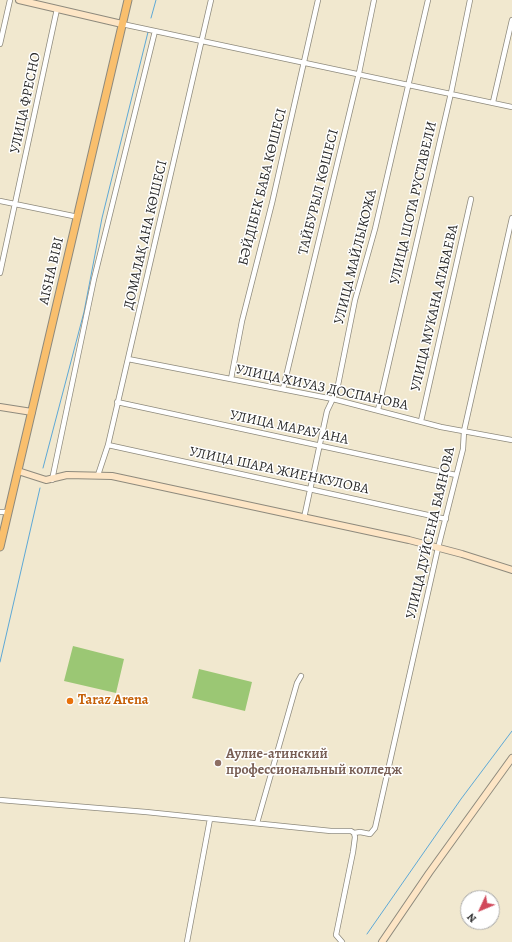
<!DOCTYPE html>
<html>
<head>
<meta charset="utf-8">
<style>
	body { margin:0 }
	#map { position:relative; width:512px; height:942px; overflow:hidden; background:#f1e8cf; font-family:Alegreya,serif }
	canvas { display:block }
	.north { position:absolute; left:460px; top:890px; width:40px; height:40px; box-sizing:border-box; background:#fff; border:1px solid #aaa; border-radius:50%; rotate:226deg; font-size:11px; font-weight:700; line-height:16px; text-align:center; color:#2b2b2b }
	.north::after { content:''; display:block; margin:auto; width:14px; height:18px; background:#d1495b; clip-path:polygon(50% 0,100% 100%,50% 72%,0 100%) }
</style>
</head>
<body>
<div id="map">
<canvas width="512" height="942"></canvas>
<div class="north">N</div>
</div>
<script>
const c = document.querySelector('canvas').getContext('2d');
c.lineJoin = 'round';
function paint(path, color) {
  c.fillStyle = color;
  c.fill(path, 'evenodd');
}
function shape(rows) {
  const path = new Path2D();
  for (const r of rows) {
    path.moveTo(r[0], r[1]);
    for (let i = 2; i < r.length; i += 2) path.lineTo(r[i], r[i + 1]);
  }
  return path;
}
function trace(path, color, width, dash) {
  c.strokeStyle = color;
  c.lineWidth = width;
  c.lineCap = dash ? 'butt' : 'round';
  c.setLineDash(dash || []);
  c.stroke(path);
}
function write(font, color, halo, rows, align = 'center') {
  c.font = font + ' Alegreya,serif';
  c.lineWidth = 3;
  c.setLineDash([]);
  c.textBaseline = 'middle';
  c.strokeStyle = halo;
  c.fillStyle = color;
  for (const [text, x, y, turn = 0] of rows) {
    c.save();
    c.translate(x, y);
    c.rotate((+turn || 0) * Math.PI / 180);
    c.textAlign = isNaN(turn) ? turn : align;
    if (halo) c.strokeText(text, 0, 0);
    c.fillText(text, 0, 0);
    c.restore();
  }
}
paint(shape([
	[73,646,124,659,116,693,64,681],
	[199,669,252,682,245,711,192,698]
]), '#9bc774');
trace(shape([
	[151,18,156,0],
	[43,468,84,312,102,218,148,32],
	[0,662,40,488],
	[367,934,461,799,512,731]
]), '#5da8d6', 1);
const street = shape([
	[122,24,512,107],
	[0,44,10,0],
	[493,102,512,20],
	[0,201,78,217],
	[0,273,57,9],
	[128,359,333,399,441,427,512,440],
	[231,379,242,321,272,203,318,0],
	[283,389,359,73,374,0],
	[117,402,456,475],
	[378,410,451,93,470,0],
	[421,421,471,199],
	[108,445,446,519],
	[98,475,108,445,211,0],
	[52,480,94,279,155,31],
	[0,512,8,512],
	[304,518,327,411,337,390,355,300,375,229,428,0],
	[0,800,146,812,331,831,351,831,354,833,355,837,353,852,336,935,342,942],
	[257,823,297,683,301,676],
	[354,833,360,832,370,834,375,828,438,548,463,449,464,431,512,218],
	[187,942,210,819]
]);
const secondary = shape([
	[19,0,122,24],
	[0,407,32,412],
	[18,471,46,480,67,475,112,476,409,540,462,554,512,570],
	[382,942,429,873,512,758]
]);
const primary = shape([
	[0,547,128,0]
]);
trace(street, '#8e8a7d', 6);
trace(secondary, '#8e8a7d', 8);
trace(primary, '#8e8a7d', 9);
trace(street, '#fff', 4.5);
trace(secondary, '#fde5c5', 6);
trace(primary, '#f9bf6d', 7);
for (const [x, y, r, color] of [
	[70,701,4,"#e8710a"],
	[218,763,4,"#8d6e63"]
]) {
  const dot = new Path2D();
  dot.arc(x, y, r, 0, 2 * Math.PI);
  c.fillStyle = color;
  c.fill(dot);
  trace(dot, '#fff', 1.5);
}
write('14px', '#2b2b2b', '#fff', [
	["УЛИЦА ФРЕСНО",26,103,-78],
	["БӘЙДІБЕК БАБА КӨШЕСІ",263,187,-76],
	["ТАЙБУРЫЛ КӨШЕСІ",319,192,-76],
	["УЛИЦА ШОТА РУСТАВЕЛИ",414,203,-77],
	["ДОМАЛАҚ АНА КӨШЕСІ",146,235,-77],
	["УЛИЦА МАЙЛЫКОЖА",356,257,-76],
	["AISHA BIBI",52,271,-77],
	["УЛИЦА МУКАНА АТАБАЕВА",435,308,-77],
	["УЛИЦА ХИУАЗ ДОСПАНОВА",322,388,12],
	["УЛИЦА МАРАУ АНА",289,428,12],
	["УЛИЦА ШАРА ЖИЕНКУЛОВА",279,471,12],
	["УЛИЦА ДУЙСЕНА БАЯНОВА",431,533,-77]
]);
write('bold 14px', '#c56008', '#fff', [
	["Taraz Arena",78,701]
], 'left');
write('bold 14px', '#785e54', '#fff', [
	["Аулие-атинский",226,755],
	["профессиональный колледж",226,771]
], 'left');
</script>
</body>
</html>
